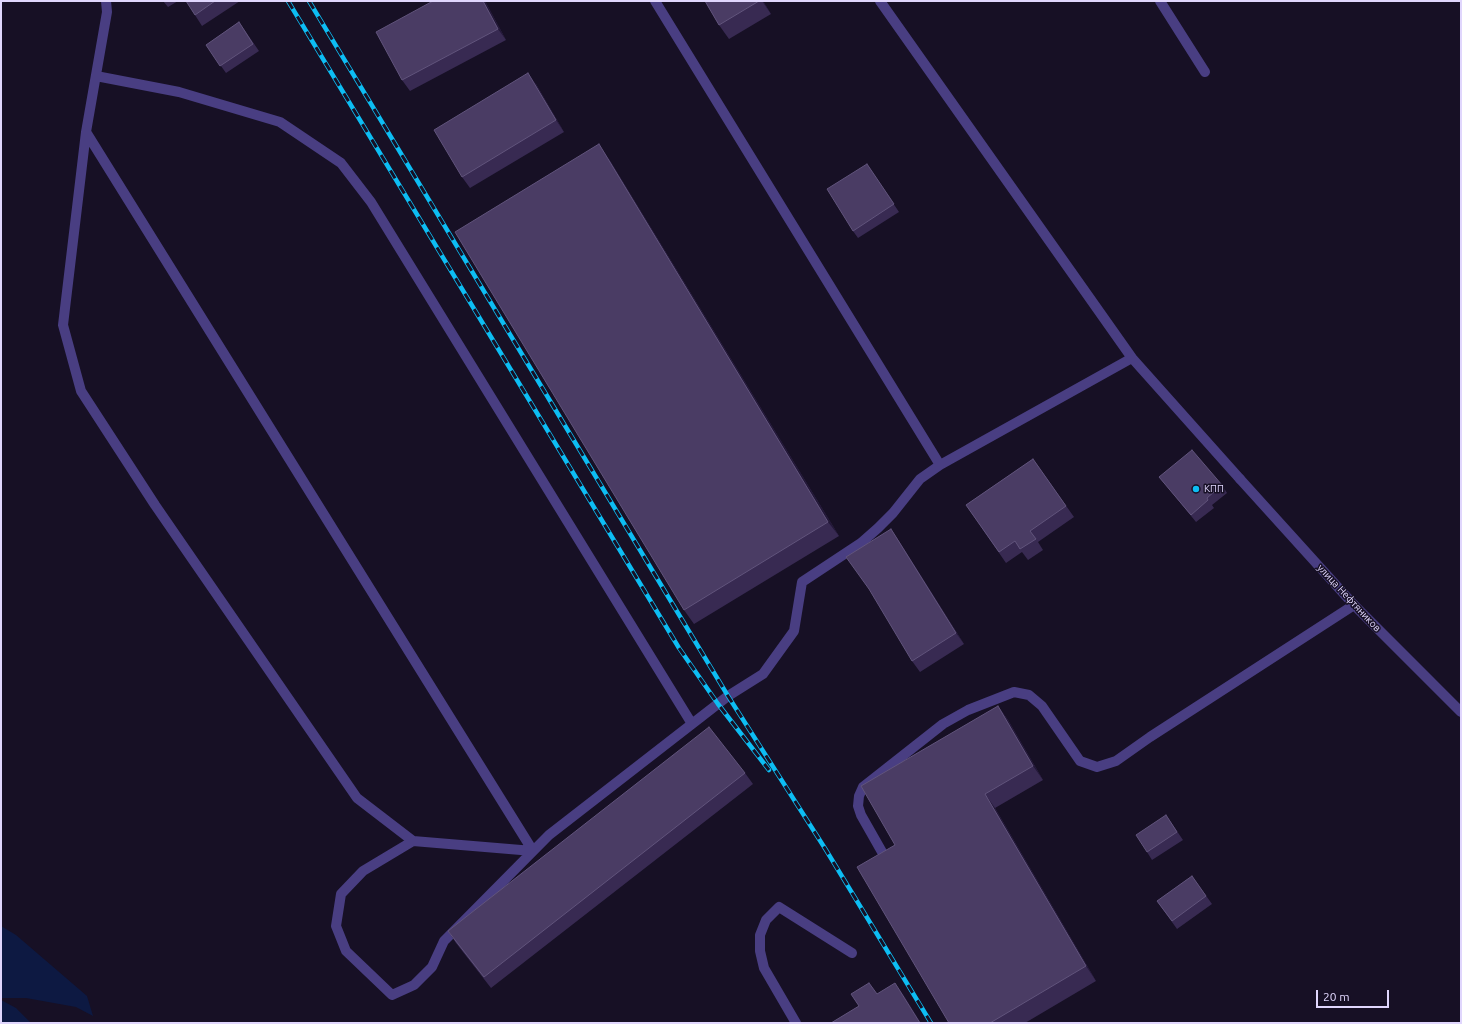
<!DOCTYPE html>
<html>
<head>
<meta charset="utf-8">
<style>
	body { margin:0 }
	#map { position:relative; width:1462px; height:1024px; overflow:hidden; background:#171025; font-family:Ubuntu,sans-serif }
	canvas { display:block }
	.frame { position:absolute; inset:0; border:2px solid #e0d6fd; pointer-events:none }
	.scale { position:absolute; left:1316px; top:990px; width:73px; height:18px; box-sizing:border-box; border:2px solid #e0d6fd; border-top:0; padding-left:5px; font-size:12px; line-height:14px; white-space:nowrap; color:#e0d6fd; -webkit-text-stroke:3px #171025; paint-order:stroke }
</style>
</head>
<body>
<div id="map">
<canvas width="1462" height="1024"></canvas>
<div class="frame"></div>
<div class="scale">20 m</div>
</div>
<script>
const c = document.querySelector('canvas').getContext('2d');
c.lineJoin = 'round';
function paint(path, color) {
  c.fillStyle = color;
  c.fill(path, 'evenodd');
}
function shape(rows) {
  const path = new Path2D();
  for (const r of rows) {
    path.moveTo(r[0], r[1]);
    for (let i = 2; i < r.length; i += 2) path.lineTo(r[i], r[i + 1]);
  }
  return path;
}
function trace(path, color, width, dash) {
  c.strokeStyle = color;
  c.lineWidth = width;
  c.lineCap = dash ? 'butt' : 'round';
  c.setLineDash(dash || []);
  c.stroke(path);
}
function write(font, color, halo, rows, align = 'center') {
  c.font = font + ' Ubuntu,sans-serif';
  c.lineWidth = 3;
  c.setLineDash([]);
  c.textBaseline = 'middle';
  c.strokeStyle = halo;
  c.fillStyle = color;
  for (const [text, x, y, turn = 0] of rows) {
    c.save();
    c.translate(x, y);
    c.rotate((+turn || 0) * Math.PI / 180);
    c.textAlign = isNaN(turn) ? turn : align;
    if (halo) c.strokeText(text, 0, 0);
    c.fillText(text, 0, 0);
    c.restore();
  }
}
paint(shape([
	[1,926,16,935,87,996,93,1016,76,1007,26,998,1,998],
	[1,1000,16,1008,31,1023,1,1023]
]), '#0d1942');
trace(shape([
	[106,1,107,12,86,132,63,325,81,391,155,505,357,798,413,841,533,851],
	[655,1,940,465],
	[880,1,1132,358,1240,479],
	[1160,1,1205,72],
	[96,76,179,92,280,122,341,163,371,202,692,724],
	[86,132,533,851],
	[413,841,363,871,341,894,336,926,346,951,392,995,414,985,432,967,444,941,549,835,728,696,763,674,794,631,802,582,861,543,878,528,893,513,920,479,940,465,1132,358],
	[886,859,861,815,858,806,859,796,863,787,943,724,968,710,1014,692,1029,695,1042,706,1080,761,1097,767,1116,761,1150,737,1354,605],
	[796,1023,764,968,760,951,760,935,766,920,779,907,852,953]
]), '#493e82', 10);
trace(shape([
	[1240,479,1354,605,1461,712]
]), '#493e82', 10);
const rail = shape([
	[288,1,679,648,718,704,769,770],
	[309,1,728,696,826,850,931,1023]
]);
trace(rail, '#0dbdf3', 4.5);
trace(rail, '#171025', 3, [9]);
paint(shape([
	[163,1,178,1,168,7],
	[186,1,240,1,202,26],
	[433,1,485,1,506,40,410,91,402,80],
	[705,1,763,1,771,14,729,39,719,25],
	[239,22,259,51,226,73,206,45],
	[536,84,564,132,470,188,462,177],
	[609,159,839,536,694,624,684,610],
	[867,164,899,212,858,238,853,231],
	[1033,459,1074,517,1038,542,1043,550,1028,560,1022,552,1006,563,966,505],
	[1159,477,1222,485,1227,493,1212,505,1214,508,1196,522,1165,484],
	[891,529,899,541,964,644,920,672,912,661],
	[998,706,1008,720,1043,780,995,808,1096,981,1025,1023,949,1023,895,845],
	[745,773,753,784,491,988,456,943,448,931],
	[1166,815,1183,840,1152,860,1147,852],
	[1192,876,1212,904,1177,929,1157,901]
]), '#382a52');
paint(shape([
	[483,1,485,1,506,40,498,29],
	[762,1,763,1,771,14],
	[528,73,536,84,564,132,556,120],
	[599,144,609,159,839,536,828,522],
	[891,529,899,541,964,644,956,633],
	[998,706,1008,720,1043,780,1033,766],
	[985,794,995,808,1096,981,1086,966],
	[895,983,905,997,921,1023,920,1023]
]), '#231838');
const building = shape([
	[186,1,215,1,195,15,186,1],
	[433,1,483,1,498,29,402,80,376,32,433,1],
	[705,1,759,1,719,25,705,1],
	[239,22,253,44,220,66,206,45,239,22],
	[528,73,556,120,462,177,434,130,528,73],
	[599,144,828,522,684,610,455,232,599,144],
	[867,164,894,204,853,231,827,189,867,164],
	[1192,450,1222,485,1207,498,1208,500,1191,515,1159,477,1192,450],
	[1033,459,1066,506,1030,531,1036,539,1020,549,1015,541,999,552,966,505,1033,459],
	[891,529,956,633,912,661,869,589,846,557,891,529],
	[998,706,1033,766,985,794,1086,966,990,1023,949,1023,857,867,895,845,861,786,998,706],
	[709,727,745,773,484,977,448,931,709,727],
	[1166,815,1177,832,1147,852,1136,835,1166,815],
	[1192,876,1206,896,1172,921,1157,901,1192,876],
	[869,983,877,994,895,983,920,1023,831,1023,859,1006,851,994,869,983]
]);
paint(building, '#4a3c64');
trace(building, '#61547c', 1);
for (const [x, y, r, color] of [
	[1196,489,4,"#0dbdf3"]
]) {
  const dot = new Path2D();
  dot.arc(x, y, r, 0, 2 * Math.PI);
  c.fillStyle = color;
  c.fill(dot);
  trace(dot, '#171025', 1.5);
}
write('10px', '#e0d6fd', '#171025', [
	["КПП",1204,489]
], 'left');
write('10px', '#e0d6fd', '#171025', [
	["улица Нефтяников",1349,598,47]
]);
</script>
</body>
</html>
